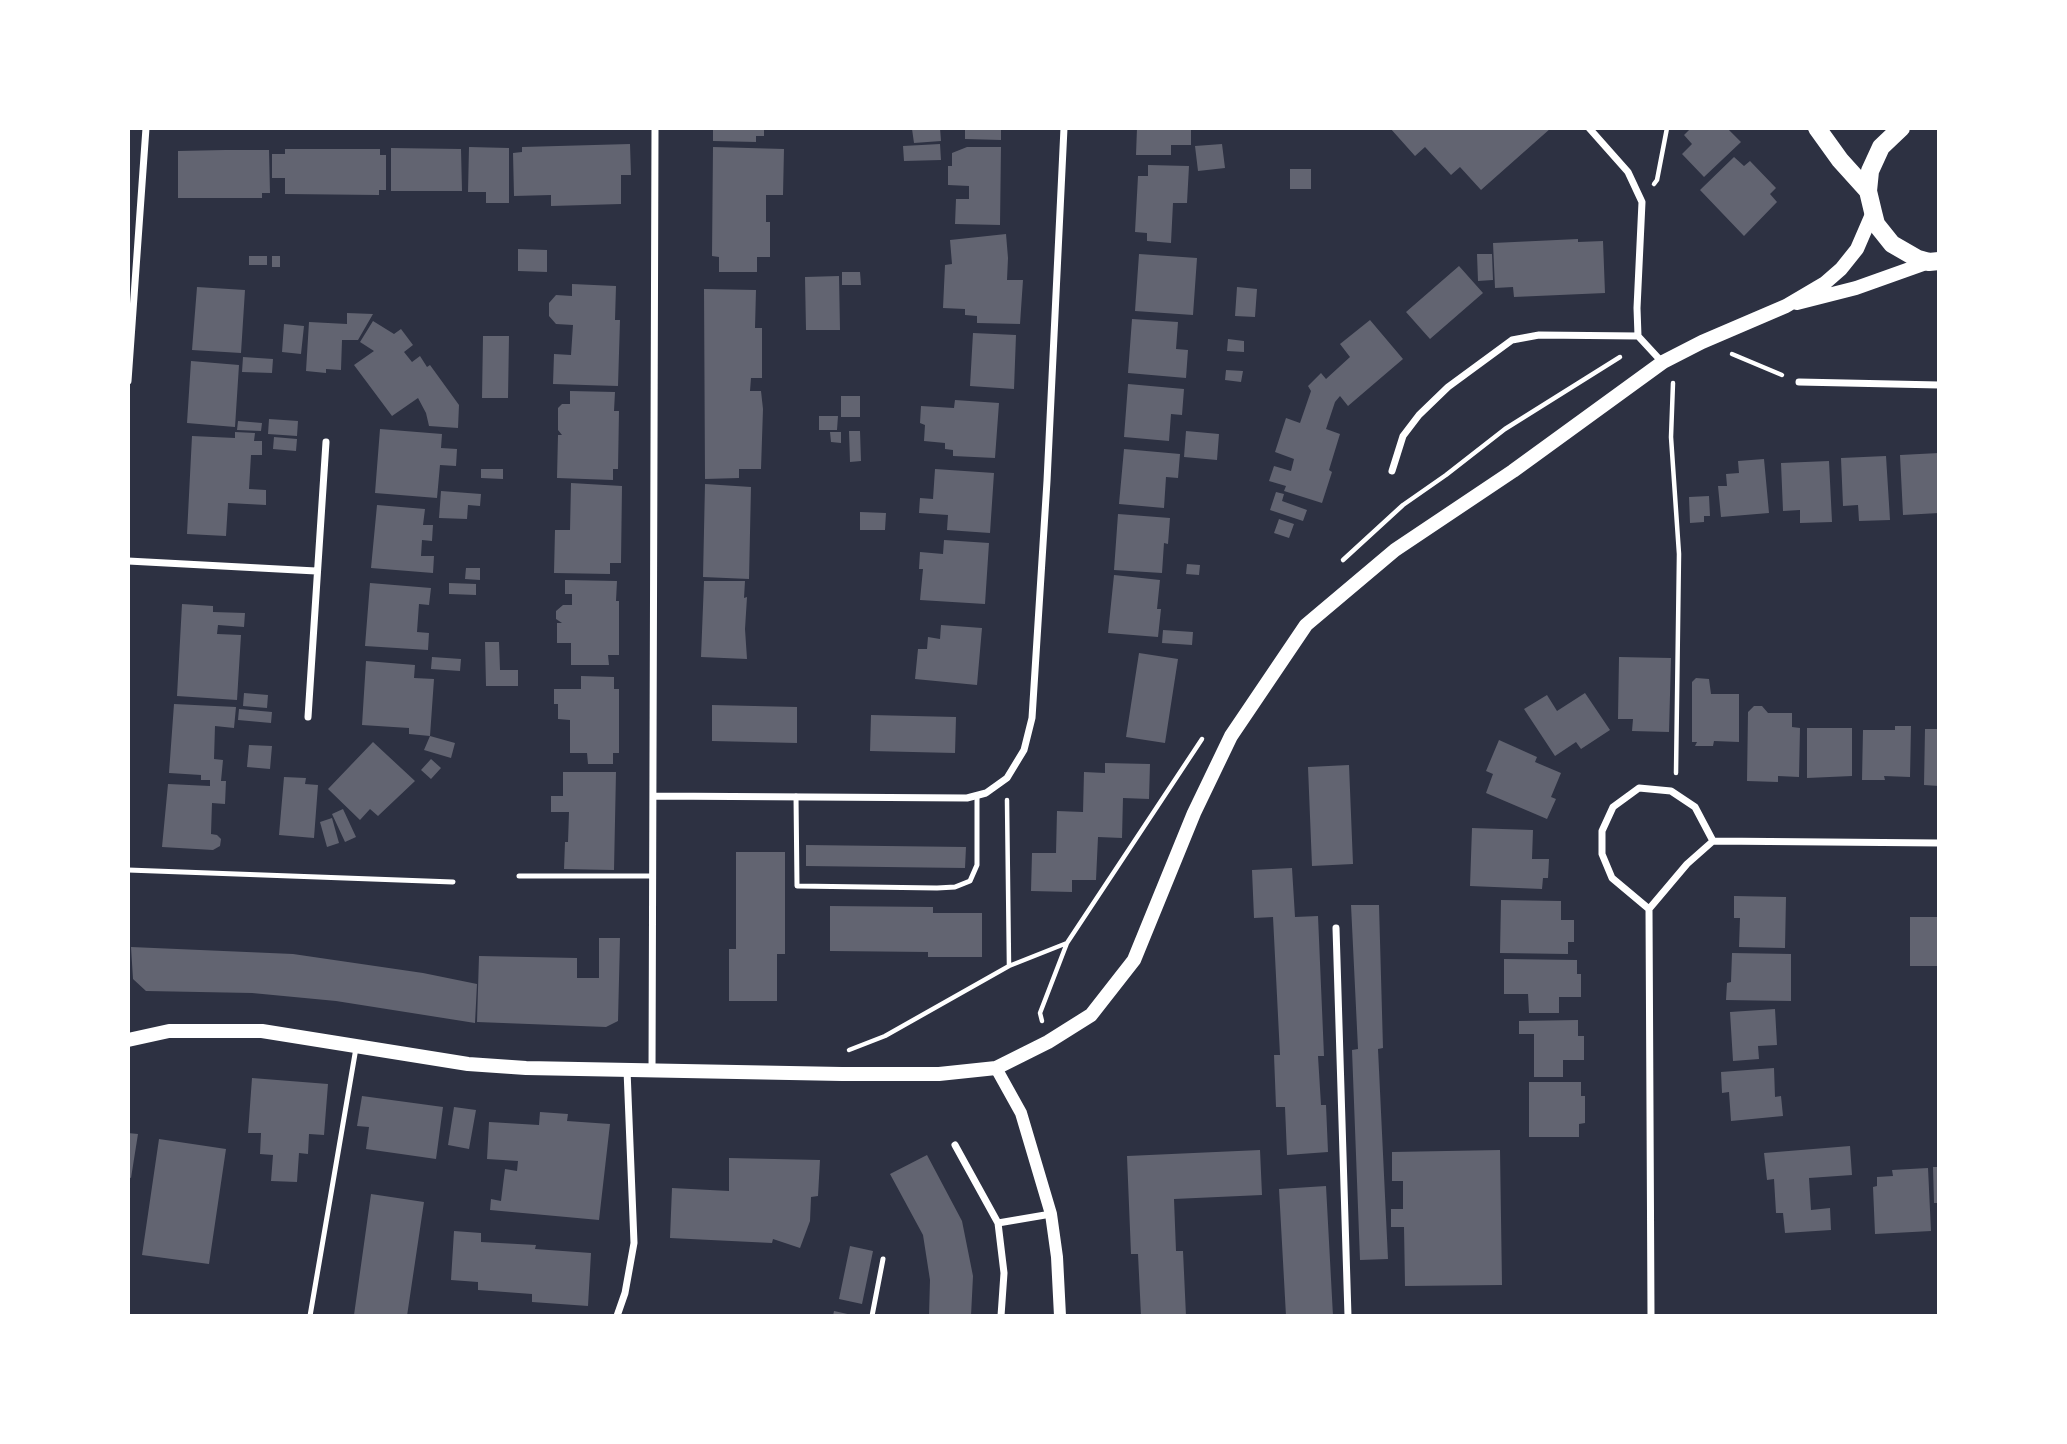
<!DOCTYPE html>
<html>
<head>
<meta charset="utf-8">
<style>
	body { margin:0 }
	#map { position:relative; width:2067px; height:1444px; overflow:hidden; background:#2d3142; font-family:"Public Sans",sans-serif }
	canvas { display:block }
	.frame { position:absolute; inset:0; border:130px solid #fff; pointer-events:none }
</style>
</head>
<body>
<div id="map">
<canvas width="2067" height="1444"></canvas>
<div class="frame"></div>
</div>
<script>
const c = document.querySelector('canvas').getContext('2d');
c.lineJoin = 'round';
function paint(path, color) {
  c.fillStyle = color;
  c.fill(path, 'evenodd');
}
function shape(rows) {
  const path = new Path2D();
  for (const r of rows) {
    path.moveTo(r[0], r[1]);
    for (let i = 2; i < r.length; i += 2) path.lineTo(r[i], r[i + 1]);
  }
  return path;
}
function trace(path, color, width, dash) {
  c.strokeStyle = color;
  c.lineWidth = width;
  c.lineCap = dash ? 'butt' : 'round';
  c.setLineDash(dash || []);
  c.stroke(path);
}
paint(shape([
	[713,128,764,128,764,136,756,136,756,142,713,141],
	[940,128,941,141,914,143,912,129],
	[965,128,1001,128,1001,140,965,139],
	[1137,128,1191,128,1191,145,1171,145,1171,155,1136,155],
	[1390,128,1551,128,1481,190,1460,167,1451,175,1425,147,1415,156],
	[1691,128,1727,128,1741,142,1704,177,1682,154,1692,144,1684,135],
	[630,144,631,175,621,175,621,204,551,206,551,195,514,196,513,153,522,152,522,147],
	[940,144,941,160,904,161,903,146],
	[1222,144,1225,168,1198,171,1195,146],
	[469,147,509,148,509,203,486,203,486,192,468,192],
	[713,147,784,149,783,195,766,195,766,222,770,222,770,257,757,257,757,272,719,272,719,257,712,256],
	[967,147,1001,147,1000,225,955,224,956,199,969,199,969,186,948,185,948,166,952,166,952,153],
	[391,148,461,149,462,191,391,191],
	[285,149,380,149,380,155,386,155,386,190,379,190,379,195,285,194,285,178,272,178,272,154,285,154],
	[225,150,269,150,270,193,262,193,262,198,178,198,178,151],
	[1734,157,1744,166,1750,161,1776,188,1770,194,1777,202,1744,236,1700,190],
	[1148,165,1189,166,1187,203,1173,203,1171,243,1147,241,1147,233,1135,232,1138,176,1148,176],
	[1290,169,1311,169,1311,189,1290,189],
	[1006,234,1008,258,1007,280,1023,280,1020,324,977,323,977,316,965,315,965,309,943,308,945,265,952,264,950,240],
	[1578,239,1578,242,1603,241,1605,293,1514,297,1513,287,1495,288,1493,243],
	[518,249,547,250,547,272,518,271],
	[1139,254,1197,258,1193,315,1135,311],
	[1477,254,1492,254,1493,280,1478,281],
	[249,256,267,256,267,265,249,265],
	[272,256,280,256,280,267,272,267],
	[1459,266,1483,293,1430,339,1406,312],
	[842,272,860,272,861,285,842,285],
	[839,276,840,330,806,330,805,277],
	[572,284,616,286,615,320,620,320,618,386,553,384,554,354,571,355,573,325,556,324,549,316,549,303,556,295,572,296],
	[197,287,245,290,241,353,192,350],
	[1237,287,1257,289,1255,317,1235,316],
	[704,289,756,290,755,328,762,328,762,378,751,378,750,391,761,391,763,409,761,469,739,469,739,478,705,479],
	[347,313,373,314,358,340,342,340,341,370,326,369,326,373,306,371,309,322,347,324],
	[1132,319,1178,322,1176,349,1188,350,1186,378,1128,373],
	[1370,320,1403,359,1348,406,1340,396,1335,402,1326,429,1340,434,1329,470,1332,472,1322,503,1284,491,1286,486,1269,481,1274,466,1291,471,1294,459,1275,452,1286,418,1300,423,1311,391,1308,386,1321,373,1326,379,1350,357,1340,344],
	[373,321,394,334,401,329,413,345,404,352,412,362,420,356,427,367,430,365,459,405,458,428,429,426,426,413,418,398,392,416,354,365,374,351,360,342],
	[284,324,304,326,301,354,282,352],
	[973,333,1016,335,1014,389,970,386],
	[483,336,509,336,508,398,482,398],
	[1228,339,1244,341,1244,352,1227,351],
	[243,357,273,359,272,373,242,372],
	[191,361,239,365,235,427,187,423],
	[1226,370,1243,371,1241,382,1225,380],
	[1128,384,1184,389,1182,415,1171,414,1169,441,1124,437],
	[570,391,615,392,614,411,619,411,618,469,613,469,613,480,557,478,558,435,562,435,558,430,558,408,562,404,570,404],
	[841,396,860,396,860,417,841,417],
	[955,400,999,403,995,458,953,456,953,450,945,449,945,443,924,441,925,425,920,423,921,406,954,408],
	[819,416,838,416,837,430,819,430],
	[269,419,298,421,297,436,268,434],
	[238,421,262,423,261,431,237,430],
	[380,429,442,434,441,448,457,449,456,466,440,465,437,498,375,493],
	[849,431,860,431,861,461,850,462],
	[1186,431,1219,434,1217,460,1184,457],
	[235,432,255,433,254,441,262,441,262,455,251,455,249,489,266,490,266,505,228,503,226,536,187,534,192,436,235,438],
	[830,432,841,432,841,443,831,442],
	[274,437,297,439,296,451,273,449],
	[1124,449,1180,454,1178,478,1166,477,1164,508,1119,504],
	[1939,453,1939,513,1903,515,1900,455],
	[1886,456,1890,520,1859,521,1858,505,1843,506,1841,458],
	[1764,459,1769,513,1721,517,1718,486,1727,486,1726,474,1739,473,1738,461],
	[1829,461,1832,522,1800,523,1800,510,1783,511,1781,463],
	[481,469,503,469,503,479,481,478],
	[935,469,994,473,990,533,947,530,948,515,919,513,920,498,933,499],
	[571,483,622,486,621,563,610,563,610,574,554,573,555,530,570,530],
	[705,484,751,487,749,579,703,577],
	[441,491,481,494,480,506,468,505,467,519,439,518],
	[1276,492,1284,494,1282,501,1307,510,1303,521,1270,510],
	[1709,496,1710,516,1704,516,1704,522,1690,523,1689,497],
	[377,505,425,509,423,525,433,525,432,541,422,540,421,556,434,556,433,573,371,568],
	[860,512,886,513,885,530,860,530],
	[1118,514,1170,518,1168,544,1164,543,1162,573,1114,570],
	[1279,519,1294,524,1289,538,1274,533],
	[944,540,989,543,985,604,920,600,923,569,919,569,920,552,943,554],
	[1187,564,1200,565,1199,575,1186,574],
	[466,568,480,568,480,580,465,579],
	[1114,575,1160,580,1157,609,1161,609,1158,637,1108,633],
	[565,580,617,581,616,601,619,601,619,655,608,655,609,665,571,665,571,643,557,643,557,623,562,623,556,619,556,611,563,605,572,605,572,594,565,594],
	[704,581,745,581,744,598,747,597,745,629,747,659,701,657],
	[370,583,431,588,429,605,419,604,417,632,429,633,428,650,365,646],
	[449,583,476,584,476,595,449,594],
	[182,604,213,606,213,612,245,613,244,627,218,625,217,634,241,635,237,700,177,696],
	[941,625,982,628,977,685,915,679,918,649,927,649,928,637,940,639],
	[1163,630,1193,632,1192,645,1162,643],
	[485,642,499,642,500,670,518,670,518,686,486,686],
	[1139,653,1178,659,1165,743,1126,737],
	[432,657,461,659,460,671,431,669],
	[1619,657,1671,658,1669,732,1632,731,1633,719,1618,719],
	[366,661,415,665,414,678,434,679,430,736,409,734,409,728,362,725],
	[581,676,614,677,614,689,619,689,619,753,613,753,613,764,588,764,587,753,570,753,570,720,558,719,558,704,554,704,554,689,581,689],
	[1696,678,1709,679,1711,694,1739,694,1739,742,1714,741,1713,746,1695,746,1697,742,1692,742,1692,682],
	[244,693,268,695,267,708,243,706],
	[1585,693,1610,730,1581,749,1576,742,1555,756,1524,709,1547,695,1557,711],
	[174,704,236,707,234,728,215,726,214,759,223,760,221,781,226,781,225,804,212,803,211,834,217,835,221,839,220,846,213,850,162,847,168,784,210,786,210,780,201,780,201,775,169,773],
	[712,705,797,707,797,743,712,741],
	[1754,706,1762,706,1768,713,1792,713,1792,727,1800,728,1799,777,1778,776,1778,782,1747,781,1748,712],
	[239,709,272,712,271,723,238,720],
	[871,715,956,717,955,753,870,751],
	[1895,726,1911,726,1910,777,1884,776,1885,780,1862,780,1863,730,1895,730],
	[1807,728,1852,728,1852,776,1807,778],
	[1925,729,1939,729,1939,786,1924,785],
	[430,736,455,743,451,758,424,750],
	[1499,740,1537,757,1535,762,1561,773,1551,797,1556,799,1547,819,1486,793,1493,774,1486,771],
	[373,742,415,781,378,816,370,809,360,820,328,789],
	[249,745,272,746,270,769,247,767],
	[431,759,441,768,431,779,421,770],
	[1105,763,1150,764,1149,799,1123,798,1122,838,1098,837,1096,880,1072,880,1072,892,1031,891,1032,853,1056,853,1057,811,1083,812,1084,772,1105,773],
	[1349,765,1353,864,1312,866,1308,767],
	[563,772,616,772,614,870,564,869,565,842,568,842,569,812,551,812,551,796,563,796],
	[284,777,306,778,305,784,318,785,314,838,279,835],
	[343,809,356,837,345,842,332,814],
	[332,818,339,843,327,847,320,822],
	[1472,828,1533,830,1532,859,1549,859,1548,878,1543,878,1542,889,1470,886],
	[806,845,966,847,965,868,806,866],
	[736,852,785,852,785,954,777,954,777,1001,729,1001,729,949,736,949],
	[1292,868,1295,917,1318,916,1324,1056,1318,1056,1321,1105,1326,1105,1328,1152,1287,1155,1285,1107,1276,1107,1274,1055,1280,1055,1273,917,1254,918,1252,870],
	[1734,896,1786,897,1785,948,1739,947,1740,918,1734,918],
	[1501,900,1561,901,1561,920,1574,920,1574,942,1568,942,1568,954,1500,953],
	[1351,905,1379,905,1383,1048,1378,1049,1388,1259,1360,1260,1352,1050,1358,1049],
	[830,906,933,907,933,913,982,913,982,957,928,957,928,952,830,951],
	[1910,917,1939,917,1939,966,1910,966],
	[599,938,620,938,618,1021,606,1027,477,1022,479,956,577,958,577,978,599,978],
	[131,947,293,954,423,973,477,984,475,1023,336,1001,252,993,146,991,133,979],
	[1732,953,1791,954,1791,1001,1726,1000,1727,983,1731,982],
	[1504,959,1577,960,1577,974,1581,974,1581,997,1559,997,1559,1013,1529,1013,1528,994,1504,994],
	[1775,1009,1777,1045,1758,1046,1759,1059,1733,1061,1730,1012],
	[1578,1020,1578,1036,1584,1036,1584,1060,1563,1060,1563,1077,1534,1077,1534,1034,1519,1034,1519,1021],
	[1774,1068,1775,1097,1781,1096,1783,1116,1731,1121,1729,1092,1722,1093,1721,1072],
	[252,1078,328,1084,324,1135,309,1134,308,1154,299,1153,297,1182,271,1181,273,1155,260,1154,261,1133,248,1133],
	[1529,1082,1581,1082,1581,1096,1585,1096,1585,1123,1579,1124,1579,1137,1529,1137],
	[362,1096,443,1107,436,1159,366,1149,369,1127,357,1126],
	[454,1107,476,1110,469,1149,448,1145],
	[540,1112,568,1114,567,1121,610,1124,599,1220,490,1210,491,1199,501,1201,505,1169,517,1171,518,1161,487,1159,489,1122,539,1125],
	[128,1133,138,1134,131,1178,128,1177],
	[159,1139,226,1149,209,1264,142,1255],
	[1850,1146,1852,1175,1809,1178,1811,1210,1830,1208,1831,1230,1785,1233,1783,1213,1776,1213,1774,1179,1767,1180,1764,1153],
	[1260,1150,1262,1195,1174,1199,1176,1251,1183,1251,1186,1316,1141,1316,1138,1254,1131,1254,1127,1156],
	[1500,1150,1502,1285,1405,1286,1404,1227,1391,1227,1391,1209,1403,1209,1403,1181,1392,1181,1392,1152],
	[927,1155,962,1221,973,1276,971,1316,929,1316,930,1280,923,1235,890,1174],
	[729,1158,820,1160,818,1196,811,1197,810,1221,800,1248,773,1239,772,1243,670,1238,672,1188,729,1191],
	[1933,1167,1939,1167,1939,1203,1934,1203],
	[1928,1168,1931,1231,1875,1234,1873,1187,1877,1186,1877,1177,1893,1176,1892,1170],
	[1326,1186,1333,1316,1286,1316,1279,1189],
	[371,1194,424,1202,407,1316,354,1315],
	[454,1231,481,1233,481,1242,536,1245,535,1249,591,1253,588,1306,532,1302,532,1294,478,1290,478,1282,451,1280],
	[850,1246,873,1251,862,1304,839,1299],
	[834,1311,852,1315,852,1316,833,1316]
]), '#626471');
trace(shape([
	[1654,184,1657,180,1667,128],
	[1732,354,1782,375],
	[1673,383,1671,437,1679,554,1676,773],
	[1343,560,1403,505,1446,475,1505,429,1620,357],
	[1007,800,1009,966],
	[1042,1021,1040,1013,1067,943,1202,739],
	[849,1050,885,1036,1009,966,1067,943]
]), '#fff', 4.5);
trace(shape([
	[796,796,797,886,937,888,955,887,970,881,977,865,977,796],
	[128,870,453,882],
	[519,876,653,876],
	[310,1316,356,1048],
	[872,1316,883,1259]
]), '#fff', 5);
trace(shape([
	[1589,128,1628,172,1642,202,1637,308,1638,336,1662,362],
	[128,381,146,128],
	[1799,382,1939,385],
	[1392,471,1403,436,1419,415,1448,387,1512,340,1539,335,1638,336],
	[128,561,316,571],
	[308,717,326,442],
	[654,796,967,798,986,793,1007,778,1024,750,1032,718,1047,481,1064,128],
	[1649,909,1612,878,1602,854,1602,831,1613,807,1639,788,1671,791,1695,807,1713,841],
	[1336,928,1348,1316],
	[652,1071,655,128],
	[955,1145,998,1223,1004,1273,1001,1316],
	[998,1223,1051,1214],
	[617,1316,625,1293,634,1243,627,1070],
	[1651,1316,1649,909,1687,864,1713,841,1939,843]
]), '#fff', 7);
trace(shape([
	[996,1068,1021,1113,1051,1214,1057,1257,1060,1316]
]), '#fff', 12);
trace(shape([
	[1797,303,1856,288,1929,262],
	[128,1040,169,1031,262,1031,468,1064,526,1068,842,1074,939,1074,996,1068,1048,1042,1091,1015,1134,960,1194,813,1231,736,1306,625,1395,550,1513,471,1663,362,1702,342,1786,306,1825,283,1841,269,1857,249,1873,212]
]), '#fff', 14);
trace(shape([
	[1817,128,1840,160,1868,191],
	[1901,128,1881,147,1870,171,1868,191,1873,212,1876,224,1892,244,1918,259,1929,262,1939,261]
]), '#fff', 18);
</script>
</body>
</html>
